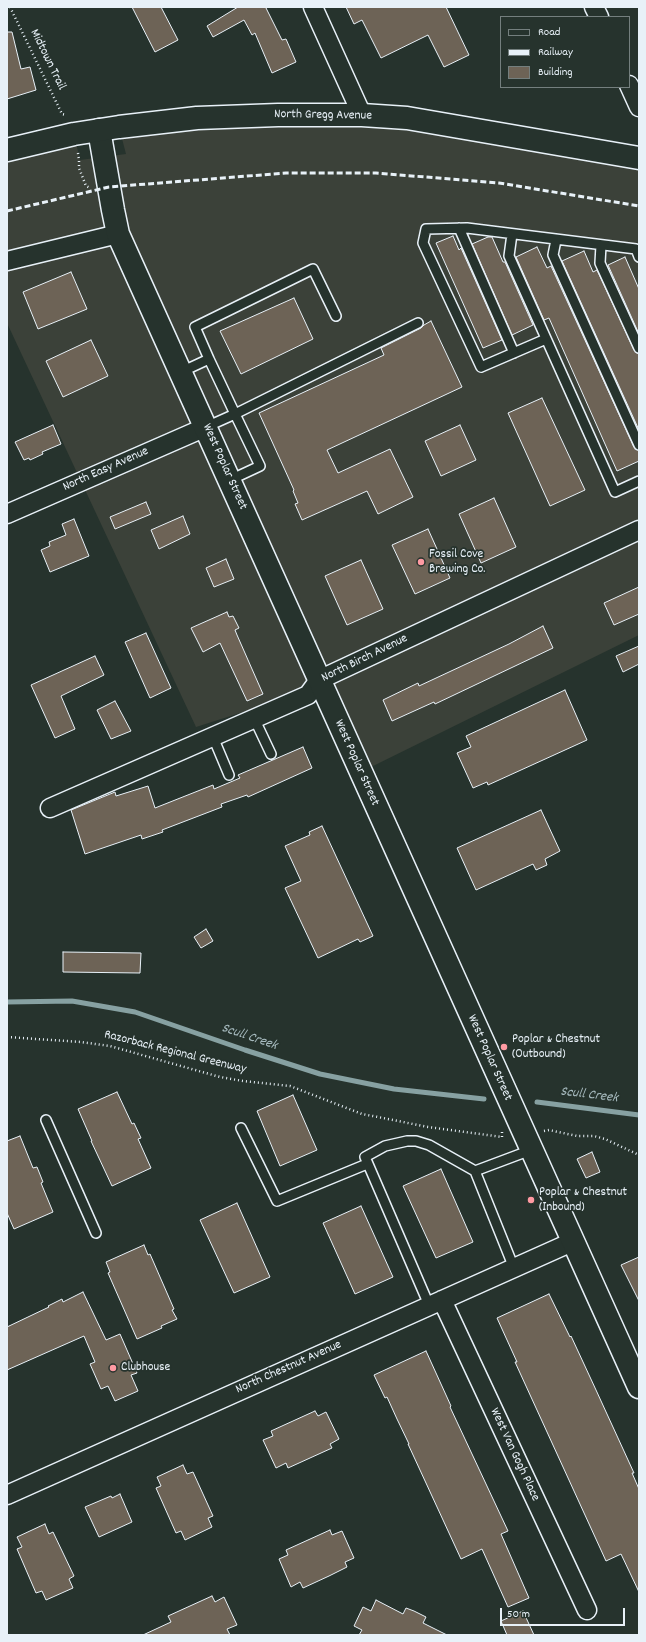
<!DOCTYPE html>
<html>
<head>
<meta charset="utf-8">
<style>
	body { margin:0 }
	#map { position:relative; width:646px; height:1642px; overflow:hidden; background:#26332d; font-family:Dekko,sans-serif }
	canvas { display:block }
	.frame { position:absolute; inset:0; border:8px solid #e8f1f8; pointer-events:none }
	.legend { position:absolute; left:500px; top:16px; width:130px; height:72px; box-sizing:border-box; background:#26332d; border:1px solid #747f7e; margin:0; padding:5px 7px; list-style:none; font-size:12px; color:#e8f1f8 }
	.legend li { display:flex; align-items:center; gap:8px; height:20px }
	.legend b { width:20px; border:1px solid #747f7e }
	.scale { position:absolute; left:500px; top:1608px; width:125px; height:18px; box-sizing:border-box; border:2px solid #e8f1f8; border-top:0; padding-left:5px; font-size:12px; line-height:14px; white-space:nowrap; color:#e8f1f8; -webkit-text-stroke:3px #26332d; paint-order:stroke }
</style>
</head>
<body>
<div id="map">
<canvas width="646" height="1642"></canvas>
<div class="frame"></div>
<ul class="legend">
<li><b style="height:5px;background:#26332d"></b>Road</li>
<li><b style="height:5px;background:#e8f1f8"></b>Railway</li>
<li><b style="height:11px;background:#6d6356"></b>Building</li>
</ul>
<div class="scale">50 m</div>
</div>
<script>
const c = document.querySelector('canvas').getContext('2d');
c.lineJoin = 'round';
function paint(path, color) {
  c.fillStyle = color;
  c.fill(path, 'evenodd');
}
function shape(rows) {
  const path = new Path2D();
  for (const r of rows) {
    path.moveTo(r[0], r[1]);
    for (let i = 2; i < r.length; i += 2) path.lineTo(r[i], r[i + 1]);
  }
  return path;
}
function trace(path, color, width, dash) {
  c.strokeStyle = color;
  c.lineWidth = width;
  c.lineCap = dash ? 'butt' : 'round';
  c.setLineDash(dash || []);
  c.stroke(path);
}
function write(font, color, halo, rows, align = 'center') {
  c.font = font + ' Dekko,sans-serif';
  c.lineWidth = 3.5;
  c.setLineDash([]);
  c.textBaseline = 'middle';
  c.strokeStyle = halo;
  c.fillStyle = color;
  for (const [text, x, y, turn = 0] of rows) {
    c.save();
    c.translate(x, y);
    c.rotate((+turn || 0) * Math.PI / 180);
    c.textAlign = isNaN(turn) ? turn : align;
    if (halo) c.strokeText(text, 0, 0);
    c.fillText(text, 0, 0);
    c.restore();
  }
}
paint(shape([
	[362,115,639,158,639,635,371,767,331,684,196,727,7,323,7,150,74,134,80,160,126,154,119,127]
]), '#3b4139');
trace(shape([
	[7,1002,72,1001,135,1012,245,1050,320,1074,394,1089,484,1099],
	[537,1102,639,1115]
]), '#87a1a2', 5);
const building = shape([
	[132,7,161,7,178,40,155,52,132,7],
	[238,7,268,7,266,8,282,40,286,39,296,62,272,73,255,33,252,35,244,20,213,37,207,26,238,7],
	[346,7,446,7,469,55,444,67,428,35,381,58,362,20,354,24,346,7],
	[7,32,12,32,21,69,30,67,36,90,7,99,7,32],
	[453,236,459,250,461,248,502,340,483,348,436,243,453,236],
	[488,237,492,237,503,262,505,262,533,325,512,335,472,244,488,237],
	[537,247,547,268,551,266,634,447,639,451,639,461,617,471,549,318,544,320,516,257,537,247],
	[584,251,593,272,597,270,634,350,639,354,639,430,562,261,584,251],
	[625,257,639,289,639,334,608,265,625,257],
	[71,272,87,309,38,329,23,292,71,272],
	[294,298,313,339,241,374,220,331,294,298],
	[431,321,462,387,327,450,338,473,390,449,413,497,378,514,367,491,302,520,295,504,298,503,293,491,294,490,259,413,384,355,381,348,421,328,424,325,431,321],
	[91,340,108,376,63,397,46,361,91,340],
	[542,398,585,490,550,506,508,413,542,398],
	[53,425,61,444,42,452,43,454,30,460,29,458,24,460,15,442,53,425],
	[460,425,476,460,441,476,425,441,460,425],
	[494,498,516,547,481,563,459,514,494,498],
	[146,502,151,514,115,529,110,517,146,502],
	[183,516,190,534,159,549,151,530,183,516],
	[74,519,89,556,50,572,41,550,50,546,49,542,66,535,62,524,74,519],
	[428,529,450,578,415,594,392,545,428,529],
	[226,559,234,579,214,587,206,568,226,559],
	[361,560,383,609,347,625,325,576,361,560],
	[639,587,639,614,614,625,604,603,639,587],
	[227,612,229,617,233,616,239,628,235,630,237,635,263,694,247,701,220,643,203,652,191,628,227,612],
	[543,626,553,648,435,704,434,702,392,721,383,700,418,683,419,686,509,644,543,626],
	[146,633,171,688,150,698,125,642,146,633],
	[639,646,639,664,623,672,616,656,639,646],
	[95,656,104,675,61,696,75,729,55,738,31,685,95,656],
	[565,690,587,740,488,785,487,782,473,788,457,753,471,747,466,736,565,690],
	[115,701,131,731,111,739,97,710,115,701],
	[303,747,312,768,248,797,247,795,221,804,222,807,162,830,163,832,142,839,141,835,85,854,71,810,115,792,116,796,148,786,155,808,213,785,214,789,240,778,238,775,303,747],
	[541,810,560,851,545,859,547,865,536,870,533,864,476,890,457,848,541,810],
	[322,826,373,936,360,942,358,939,318,958,285,888,301,881,285,846,310,835,309,832,322,826],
	[206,929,213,941,201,948,194,937,206,929],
	[63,952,141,953,140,973,63,972,63,952],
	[117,1092,132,1124,134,1123,141,1138,138,1139,151,1168,112,1186,91,1141,92,1141,78,1109,117,1092],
	[293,1095,317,1150,280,1166,257,1111,293,1095],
	[20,1136,33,1168,37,1167,43,1182,41,1183,53,1212,14,1229,7,1213,7,1141,20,1136],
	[592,1152,600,1172,586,1178,577,1159,592,1152],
	[441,1169,473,1242,436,1258,403,1186,441,1169],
	[237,1203,270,1277,234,1293,200,1220,237,1203],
	[361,1206,393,1277,355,1294,323,1223,361,1206],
	[144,1245,148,1255,150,1254,174,1309,172,1310,177,1319,161,1326,162,1328,137,1339,108,1273,110,1272,106,1262,144,1245],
	[639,1257,639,1301,621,1265,639,1257],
	[83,1292,106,1340,120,1334,137,1373,131,1375,138,1391,115,1401,108,1386,101,1389,90,1364,95,1362,84,1336,7,1370,7,1327,49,1307,48,1306,62,1299,63,1302,83,1292],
	[549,1294,570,1337,571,1336,596,1390,634,1473,632,1473,639,1489,639,1592,621,1554,606,1561,515,1362,517,1362,497,1318,549,1294],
	[426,1351,451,1406,450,1407,508,1531,501,1534,529,1598,508,1607,482,1549,461,1559,408,1444,409,1444,397,1419,387,1397,385,1398,374,1375,426,1351],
	[315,1411,318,1416,326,1412,339,1439,330,1444,332,1448,288,1468,286,1463,276,1468,263,1440,273,1436,271,1431,315,1411],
	[183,1465,187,1474,193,1472,213,1516,208,1518,212,1527,185,1540,181,1531,176,1533,156,1488,161,1486,157,1477,183,1465],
	[120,1494,132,1522,99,1537,85,1507,111,1496,112,1498,120,1494],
	[45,1524,49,1534,53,1532,74,1576,69,1579,73,1588,46,1600,42,1591,36,1593,17,1549,22,1547,17,1537,45,1524],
	[330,1530,332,1535,342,1531,354,1558,345,1562,347,1567,329,1576,303,1588,300,1582,291,1587,279,1559,288,1555,286,1550,330,1530],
	[212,1596,215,1602,224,1597,237,1625,227,1629,230,1635,143,1635,171,1622,168,1616,212,1596],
	[376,1600,403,1614,406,1608,414,1611,426,1617,423,1623,447,1635,359,1635,362,1630,354,1626,363,1607,371,1611,376,1600],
	[523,1611,534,1635,507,1635,501,1621,523,1611]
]);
paint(building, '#6d6356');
trace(building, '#e8f1f8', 1);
const service = shape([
	[459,228,514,353],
	[512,234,509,256,615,492,639,481],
	[556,240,553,255,639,445],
	[601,245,600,263,639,348],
	[546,339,481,367,423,243,426,229,467,228,636,249,639,257],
	[209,359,235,414,418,323],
	[181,372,209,359,195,327,313,269,336,316],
	[206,427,235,414,260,466,230,480],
	[254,718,271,754],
	[213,737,229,775],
	[46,1120,96,1233],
	[241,1128,277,1201,367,1164],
	[475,1171,514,1268],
	[429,1305,365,1157,385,1146,407,1141,416,1141,429,1145,475,1171,531,1150]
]);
const minor = shape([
	[313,7,362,115],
	[594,7,599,17],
	[629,85,639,107],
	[7,261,118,234],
	[7,514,206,427],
	[50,808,308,695,319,680,639,530],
	[442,1300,587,1610],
	[7,1495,572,1242]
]);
const tertiary = shape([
	[99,130,113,210,118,234,639,1387]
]);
const secondary = shape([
	[7,150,74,134,119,127,197,118,278,115,362,115,407,118,639,158]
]);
trace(service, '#e8f1f8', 12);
trace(minor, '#e8f1f8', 21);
trace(tertiary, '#e8f1f8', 25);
trace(secondary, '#e8f1f8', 25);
trace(shape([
	[10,7,62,114,66,115],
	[78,153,79,160,79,168,86,186,90,188],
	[7,1037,81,1042,110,1046,220,1077,243,1081,290,1086,362,1114,378,1117,428,1127,502,1137],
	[544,1131,549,1130,577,1136,594,1136,605,1139,639,1155],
	[502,1137,502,1131]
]), '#e8f1f8', 2.5, [1, 3]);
trace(service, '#26332d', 9);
trace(minor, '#26332d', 18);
trace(tertiary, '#26332d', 22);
trace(secondary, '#26332d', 22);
trace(shape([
	[7,211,109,187,286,173,376,173,499,183,639,206]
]), '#e8f1f8', 3, [6, 3]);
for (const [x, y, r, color] of [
	[421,562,4,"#ff9aa2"],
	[504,1047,4,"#ff9aa2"],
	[531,1200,4,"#ff9aa2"],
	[113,1368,4,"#ff9aa2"]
]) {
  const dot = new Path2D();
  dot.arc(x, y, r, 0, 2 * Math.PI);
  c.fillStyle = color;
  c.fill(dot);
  trace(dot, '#26332d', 1.5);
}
write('13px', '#e8f1f8', '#26332d', [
	["Midtown Trail",47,60,64],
	["North Gregg Avenue",323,116,1],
	["West Poplar Street",224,467,66],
	["North Easy Avenue",106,470,-24],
	["North Birch Avenue",365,659,-26],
	["West Poplar Street",356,763,66],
	["Razorback Regional Greenway",175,1053,14],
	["West Poplar Street",489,1058,66],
	["North Chestnut Avenue",289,1368,-24],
	["West Van Gogh Place",514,1455,65]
]);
write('13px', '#e8f1f8', '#26332d', [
	["Fossil Cove",429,555],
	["Brewing Co.",429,570],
	["Poplar & Chestnut",512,1040],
	["(Outbound)",512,1055],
	["Poplar & Chestnut",539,1193],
	["(Inbound)",539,1208],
	["Clubhouse",121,1368]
], 'left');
write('italic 14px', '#a7bbbf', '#26332d', [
	["Scull Creek",249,1038,19],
	["Scull Creek",589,1096,7]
]);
</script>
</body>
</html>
